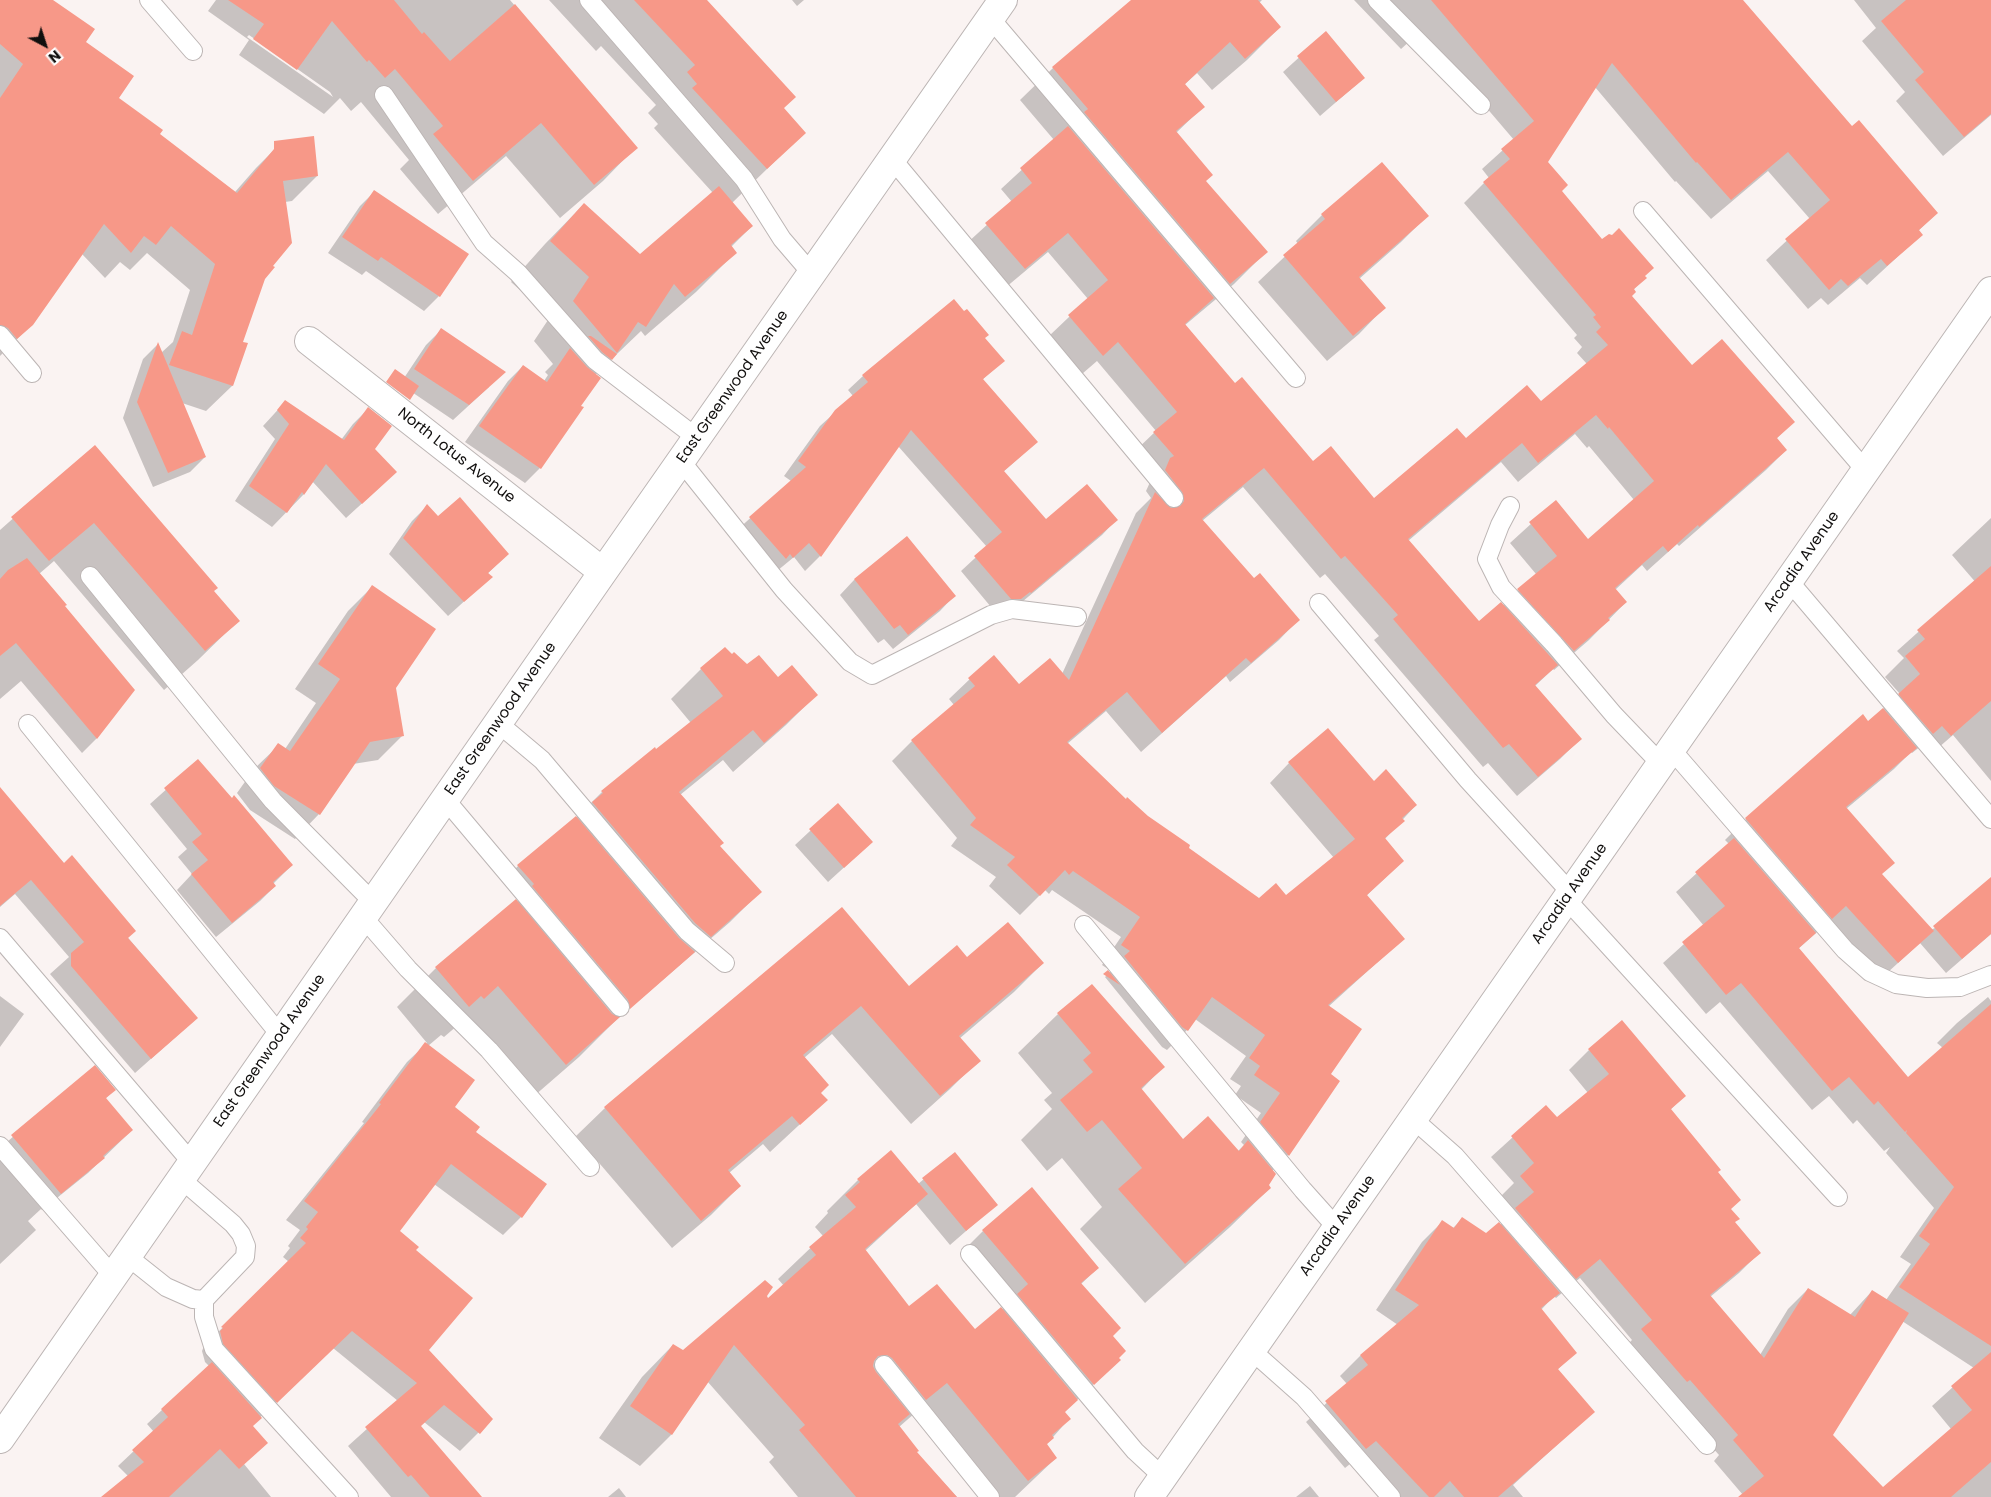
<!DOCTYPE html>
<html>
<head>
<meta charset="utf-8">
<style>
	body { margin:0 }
	#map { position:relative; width:1991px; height:1497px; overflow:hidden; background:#faf3f2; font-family:Poppins,sans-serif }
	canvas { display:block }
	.north { position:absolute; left:20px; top:20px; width:50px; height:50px; -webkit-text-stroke:4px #fff; paint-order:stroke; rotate:140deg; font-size:14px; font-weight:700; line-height:20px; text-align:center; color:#110f0e }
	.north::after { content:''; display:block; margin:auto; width:18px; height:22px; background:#110f0e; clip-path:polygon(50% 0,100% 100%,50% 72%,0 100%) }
</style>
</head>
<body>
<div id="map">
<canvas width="1991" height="1497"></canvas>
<div class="north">N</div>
</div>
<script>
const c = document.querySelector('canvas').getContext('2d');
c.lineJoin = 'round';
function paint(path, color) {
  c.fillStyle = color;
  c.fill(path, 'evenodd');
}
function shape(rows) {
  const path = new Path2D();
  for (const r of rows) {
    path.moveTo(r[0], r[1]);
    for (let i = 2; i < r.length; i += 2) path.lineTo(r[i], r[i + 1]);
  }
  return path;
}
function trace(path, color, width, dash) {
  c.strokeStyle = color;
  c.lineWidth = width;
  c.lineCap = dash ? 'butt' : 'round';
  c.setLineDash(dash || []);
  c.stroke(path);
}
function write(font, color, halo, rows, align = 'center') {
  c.font = font + ' Poppins,sans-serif';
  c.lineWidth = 4;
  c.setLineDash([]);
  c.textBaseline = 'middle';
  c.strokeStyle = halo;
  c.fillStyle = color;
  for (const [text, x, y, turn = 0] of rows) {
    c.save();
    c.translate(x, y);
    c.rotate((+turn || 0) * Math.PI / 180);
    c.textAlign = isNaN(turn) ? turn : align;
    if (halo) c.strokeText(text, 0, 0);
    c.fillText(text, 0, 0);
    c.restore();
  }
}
paint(shape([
	[0,0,50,0,84,43,118,98,158,134,235,192,256,168,282,142,317,176,292,201,285,202,271,266,264,278,242,342,232,386,206,411,182,403,205,457,190,472,153,487,123,418,143,359,158,344,161,353,173,342,190,290,147,253,130,270,120,262,105,278,82,254,32,324,0,356],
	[216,0,510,0,636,147,603,181,560,218,506,156,438,214,400,169,409,160,361,102,351,111,340,98,324,114,239,55,249,40,208,11],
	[249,35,330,92,333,97,247,37],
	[549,0,701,0,782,108,804,133,732,203,752,226,731,247,736,252,696,292,645,336,641,331,595,375,540,468,525,483,465,442,508,381,523,366,544,381,548,375,545,372,553,364,534,341,550,317,511,282,545,244,584,204,640,256,713,193,654,128,658,124,648,113,656,105,601,46,596,51],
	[792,0,804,0,797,6],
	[1157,0,1262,0,1259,3,1280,27,1247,60,1212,90,1197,73,1184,85,1203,107,1176,133,1205,182,1266,252,1234,284,1184,326,1235,385,1313,463,1373,500,1466,440,1541,403,1587,364,1577,353,1582,347,1574,338,1577,335,1464,203,1489,178,1482,169,1514,140,1421,31,1401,49,1354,0,1737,0,1852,127,1937,213,1918,231,1921,235,1867,285,1860,278,1828,305,1821,298,1808,309,1766,260,1810,219,1768,171,1711,219,1676,181,1675,182,1595,87,1547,162,1561,191,1602,241,1645,278,1633,290,1631,296,1692,367,1793,422,1776,439,1786,450,1766,470,1679,546,1677,544,1647,571,1642,565,1615,590,1626,602,1589,640,1554,670,1553,669,1535,686,1580,739,1560,759,1517,796,1488,763,1483,767,1374,640,1379,636,1325,574,1320,578,1243,487,1202,521,1254,580,1298,620,1279,640,1230,682,1226,676,1141,752,1106,711,1067,744,1126,800,1187,849,1259,899,1286,897,1334,858,1270,783,1289,763,1374,782,1416,805,1384,840,1403,861,1366,896,1403,939,1328,1007,1329,1074,1339,1081,1288,1155,1272,1171,1267,1185,1270,1188,1230,1227,1145,1303,1080,1229,1102,1207,1062,1158,1047,1171,1021,1140,1052,1109,1044,1100,1052,1093,1018,1053,1058,1014,1163,1067,1141,1090,1183,1140,1238,1151,1244,1145,1241,1142,1261,1113,1235,1095,1241,1086,1230,1079,1246,1056,1195,1019,1187,1030,1167,1050,1162,1047,1105,977,1111,971,1102,965,1121,937,1052,890,1049,894,1045,890,1020,915,989,886,996,877,951,846,957,838,892,761,912,741,954,705,949,699,994,656,1019,686,1062,674,1136,513,1151,498,1146,491,1151,480,1134,452,1156,431,1097,361,1082,374,1049,336,1088,299,1048,252,1005,288,966,244,1012,202,1001,189,1054,140,1020,100,1053,68],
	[1575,434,1587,448,1589,446,1634,500,1588,541,1555,502,1510,543,1536,574,1502,606,1479,623,1408,541,1501,462,1518,482],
	[1854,0,1991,0,1991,115,1943,156,1896,101,1905,92,1862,41,1876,28],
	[1326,33,1364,78,1320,116,1283,72],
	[1381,164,1427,216,1401,242,1359,279,1384,308,1359,334,1327,361,1258,282,1298,244,1296,241,1322,215],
	[375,191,439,296,424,311,366,271,362,275,328,253,360,206],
	[441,330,489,387,453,420,400,384,426,345],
	[984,338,1003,361,982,380,1021,456,1003,472,1046,520,1116,520,1102,535,1016,607,996,613,961,571,987,547,898,446,820,556,805,571,794,557,777,571,735,532,791,481,784,476,820,426,853,396,848,390,863,376],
	[285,402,341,440,353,424,368,409,380,487,346,518,312,481,304,494,272,527,235,501,275,439,263,426],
	[95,446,238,621,198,660,164,690,54,561,39,574,63,606,97,738,82,753,21,681,0,699,0,530],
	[427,506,438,518,508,554,488,573,491,577,448,616,389,554,412,521],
	[1991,518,1991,586,1984,592,1952,555],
	[907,538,954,596,940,611,893,649,884,639,878,643,840,595,854,580],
	[372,587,403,735,378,760,353,764,319,814,295,839,250,810,237,793,254,769,279,745,285,749,316,703,295,689,348,611],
	[1955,599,1991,640,1991,781,1953,735,1930,755,1921,746,1912,753,1911,752,1894,769,1846,809,1881,874,1931,930,1991,899,1991,934,1946,973,1920,943,1876,983,1824,926,1798,949,1908,1079,1943,1048,1937,1043,1957,1023,1988,997,1991,1001,1991,1497,1740,1497,1743,1495,1714,1461,1719,1455,1669,1399,1622,1350,1632,1340,1580,1278,1556,1298,1554,1296,1541,1310,1575,1353,1557,1370,1593,1412,1513,1485,1523,1497,1390,1497,1355,1460,1345,1468,1306,1422,1347,1384,1340,1376,1360,1356,1398,1325,1376,1310,1422,1242,1442,1222,1452,1229,1462,1219,1486,1235,1500,1225,1513,1212,1500,1197,1514,1183,1491,1157,1546,1107,1557,1119,1588,1093,1569,1070,1589,1050,1684,1096,1670,1110,1717,1172,1734,1223,1759,1253,1739,1273,1710,1297,1760,1355,1788,1309,1808,1289,1850,1315,1872,1291,1886,1300,1911,1264,1900,1257,1934,1208,1886,1153,1890,1147,1884,1151,1857,1120,1853,1124,1829,1096,1812,1110,1720,1002,1706,1014,1663,963,1704,926,1676,892,1729,844,1725,840,1746,819,1863,716,1868,722,1900,694,1885,677,1904,658,1897,651],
	[1902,1321,1974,1368,1932,1406,1951,1429,1883,1489,1831,1435],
	[725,649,747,666,816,695,786,725,733,772,723,760,680,795,719,846,760,892,730,922,615,1021,579,1057,526,1103,458,1025,444,1037,441,1035,428,1046,453,1108,474,1132,521,1217,503,1235,434,1184,398,1231,415,1250,427,1350,492,1419,460,1451,424,1422,420,1426,480,1497,391,1497,348,1446,398,1401,333,1348,251,1426,244,1464,271,1497,103,1497,128,1476,118,1466,154,1432,147,1424,209,1366,205,1362,202,1351,204,1346,289,1262,283,1257,290,1248,288,1246,300,1230,286,1220,364,1123,362,1122,407,1062,427,1043,397,1007,436,968,520,900,503,881,518,866,576,818,602,792,655,749,656,751,691,723,671,699,701,669],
	[198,761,292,865,273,884,275,886,260,901,216,937,177,890,192,874,178,857,187,849,150,804],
	[0,789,197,1018,135,1073,50,974,69,957,15,894,0,907],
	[838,805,872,842,828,882,795,845],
	[842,908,909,988,1043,963,1014,992,959,1039,979,1060,950,1089,911,1124,832,1034,804,1058,819,1093,826,1100,770,1152,763,1144,729,1173,740,1186,711,1215,672,1248,576,1136,605,1108],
	[0,996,24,1014,0,1047],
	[94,1067,114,1090,105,1099,132,1130,88,1173,42,1210,41,1209,28,1221,36,1230,0,1264,0,1148],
	[954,1154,996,1205,950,1245,916,1204,865,1251,909,1308,975,1331,1006,1306,961,1253,983,1231,1098,1268,1080,1285,1112,1336,1119,1360,1064,1412,1069,1419,1046,1445,1056,1458,1015,1497,984,1497,915,1413,899,1427,916,1452,957,1497,798,1497,769,1462,774,1457,707,1381,671,1435,640,1466,599,1438,642,1377,673,1345,683,1352,765,1296,768,1300,784,1286,778,1279,823,1236,815,1227,828,1213,827,1211,858,1180,918,1184],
	[1310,1486,1319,1497,1296,1497],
	[619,1488,626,1497,608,1497]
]), '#0003');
paint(shape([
	[0,0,53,0,95,29,86,42,134,76,119,98,163,130,160,134,237,193,274,149,274,141,314,136,318,176,283,181,292,243,273,266,275,267,265,279,243,342,248,343,233,386,169,365,182,331,192,335,215,264,171,226,156,245,144,236,131,253,104,224,33,325,17,339,8,328,0,325,0,98,23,64,0,44],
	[228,0,394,0,422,34,424,32,450,61,515,4,638,148,594,185,541,123,473,181,433,134,443,126,395,69,385,78,369,60,367,62,332,21,297,70,253,39,264,24],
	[634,0,707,0,796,97,784,108,806,133,767,169,692,88,697,84,687,72,695,65],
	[1131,0,1258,0,1281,27,1245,59,1230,42,1185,84,1205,107,1176,131,1213,175,1206,181,1268,252,1230,284,1084,112,1088,109,1052,67],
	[1431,0,1743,0,1852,126,1859,120,1938,213,1919,230,1923,235,1887,266,1881,259,1848,286,1841,279,1829,290,1785,239,1830,200,1788,152,1731,200,1697,162,1696,163,1612,63,1548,162,1568,185,1562,191,1602,239,1609,234,1612,235,1619,228,1654,268,1645,276,1647,278,1634,289,1636,292,1632,296,1692,365,1722,339,1795,422,1777,438,1787,450,1699,527,1698,525,1668,552,1663,546,1615,588,1627,602,1608,618,1610,620,1574,651,1517,589,1557,556,1529,522,1556,500,1588,539,1654,481,1609,427,1608,429,1596,415,1538,463,1522,443,1408,539,1479,621,1501,602,1558,665,1535,685,1582,739,1538,777,1509,744,1503,748,1393,619,1398,615,1345,556,1341,559,1264,468,1202,519,1254,578,1260,573,1300,620,1251,663,1246,658,1162,733,1127,692,1067,742,1126,799,1127,797,1148,816,1190,845,1189,848,1259,898,1276,883,1286,895,1355,839,1288,762,1328,728,1374,781,1386,769,1417,805,1402,818,1405,821,1385,838,1404,861,1367,895,1405,939,1328,1005,1362,1029,1331,1074,1340,1081,1289,1156,1260,1122,1280,1093,1254,1075,1260,1066,1249,1058,1265,1035,1212,997,1188,1031,1182,1027,1124,956,1130,951,1121,945,1140,917,1073,871,1069,875,1065,870,1040,896,1007,865,1015,857,970,825,976,818,911,740,975,686,968,678,994,655,1019,684,1050,658,1069,680,1155,492,1171,508,1180,506,1184,501,1182,492,1165,470,1170,458,1174,456,1153,432,1177,412,1118,342,1103,356,1068,315,1108,280,1068,233,1025,269,985,223,1032,183,1020,168,1068,126,1214,298,1185,324,1235,383,1242,377,1313,461,1331,446,1374,498,1457,428,1466,438,1527,385,1541,401,1608,345,1596,332,1601,327,1593,317,1596,315,1483,182,1510,159,1501,149,1534,121],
	[1906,0,1991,0,1991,114,1964,137,1915,80,1924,72,1881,21],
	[1326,31,1365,78,1336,102,1297,56],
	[1382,162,1429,216,1359,277,1386,308,1353,336,1283,255,1325,219,1321,214],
	[719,186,753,226,731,245,737,253,685,297,674,284,646,327,638,322,617,353,573,301,589,277,550,241,584,203,640,254],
	[374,190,469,254,440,297,381,257,378,261,342,237],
	[954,299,964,311,967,309,989,335,985,338,1005,361,983,379,1038,442,1004,471,1046,519,1087,484,1118,520,1031,593,1030,592,1021,599,1011,599,974,556,1002,532,911,430,821,557,809,543,793,558,790,554,786,559,749,517,806,467,798,461,835,410,868,382,862,375],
	[441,328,506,372,469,405,414,369],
	[588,336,591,336,617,354,612,360,602,352],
	[158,342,206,457,168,473,137,402],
	[570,348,587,367,601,378,581,406,584,407,541,469,479,426,523,365,547,382],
	[395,369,419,386,410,400,386,382],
	[285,400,344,440,368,407,392,426,375,449,397,472,362,504,326,464,304,495,302,492,287,513,249,486,289,424,277,410],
	[95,445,218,588,214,591,240,621,205,651,94,523,49,561,11,517],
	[460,497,509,554,488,573,493,577,464,602,403,538,427,504,438,516],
	[907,536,956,596,908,635,900,625,894,629,854,579],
	[27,558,67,605,65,606,135,690,97,739,16,643,0,656,0,579,8,570],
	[1991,566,1991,701,1951,736,1942,726,1933,734,1898,694,1920,674,1905,656,1925,639,1917,630],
	[372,585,436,629,396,688,404,736,370,742,320,815,274,786,260,768,278,743,290,751,340,679,318,664],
	[725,647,732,654,734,652,747,664,759,655,778,677,792,665,818,695,764,743,753,730,679,792,724,843,720,846,762,892,711,937,695,923,592,802,603,793,601,791,655,747,656,749,723,696,700,668],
	[1883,708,1917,748,1846,807,1895,863,1882,874,1934,931,1898,963,1846,906,1832,919,1745,818,1863,714,1868,721],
	[198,759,232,798,234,795,293,865,273,882,276,886,232,923,191,874,208,860,192,842,202,834,164,788],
	[0,787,64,863,72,855,136,931,128,938,198,1018,151,1059,71,966,71,953,84,942,31,880,0,906],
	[838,803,873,842,844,868,809,829],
	[576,816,679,938,695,952,630,1009,628,1000,532,886,534,884,517,865],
	[1734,838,1816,933,1799,948,1908,1077,1991,1004,1991,1346,1899,1287,1930,1244,1919,1236,1954,1187,1906,1133,1907,1130,1905,1132,1878,1101,1874,1105,1849,1077,1832,1091,1741,983,1726,995,1682,942,1725,906,1695,872],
	[1991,877,1991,934,1962,959,1933,926],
	[516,899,612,1014,620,1017,566,1065,498,986,484,999,481,996,469,1007,435,967],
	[842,907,909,986,957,945,967,957,1008,922,1044,963,959,1036,981,1061,940,1096,861,1006,803,1055,829,1085,821,1093,828,1100,800,1125,792,1116,728,1170,741,1186,701,1221,604,1107],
	[1108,970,1120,985,1103,974],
	[1092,984,1165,1067,1141,1088,1183,1139,1208,1116,1239,1151,1248,1140,1276,1174,1269,1185,1271,1188,1185,1264,1118,1189,1142,1168,1102,1120,1087,1132,1060,1100,1093,1072,1083,1060,1091,1053,1057,1013],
	[1622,1020,1686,1096,1671,1109,1721,1170,1718,1172,1741,1200,1731,1209,1740,1219,1735,1222,1761,1253,1710,1295,1764,1358,1808,1288,1855,1317,1872,1290,1909,1313,1833,1435,1883,1487,1972,1410,1951,1386,1991,1352,1991,1462,1951,1497,1738,1497,1764,1476,1733,1440,1738,1435,1690,1380,1687,1382,1641,1329,1652,1320,1600,1259,1576,1279,1515,1208,1534,1192,1520,1176,1534,1163,1511,1136,1546,1105,1557,1117,1609,1074,1588,1049],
	[425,1042,475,1080,455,1107,480,1127,476,1132,547,1184,522,1218,451,1164,400,1231,419,1247,416,1250,473,1298,429,1350,493,1419,480,1434,444,1405,421,1426,482,1497,430,1497,411,1475,408,1477,365,1427,417,1383,352,1331,277,1403,223,1344,220,1331,223,1328,221,1327,306,1243,300,1238,308,1229,306,1227,318,1212,304,1201,381,1104,379,1103],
	[95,1065,116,1090,106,1098,133,1130,103,1156,105,1158,61,1194,11,1135],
	[891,1150,928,1194,865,1249,909,1306,937,1284,975,1329,1001,1307,1078,1400,1065,1412,1071,1419,1052,1435,1054,1438,1047,1444,1057,1458,1028,1481,947,1383,926,1400,892,1358,887,1355,878,1356,874,1361,873,1366,876,1372,910,1414,898,1424,919,1451,917,1452,957,1497,856,1497,799,1430,805,1425,734,1345,672,1435,630,1406,673,1344,683,1350,765,1280,773,1287,767,1296,768,1298,816,1255,809,1247,856,1207,845,1195,860,1182,857,1179],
	[955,1152,998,1205,966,1231,922,1178],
	[1032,1187,1099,1268,1081,1283,1121,1328,1113,1336,1126,1351,1119,1358,1121,1360,1094,1385,1017,1294,1028,1284,982,1230],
	[1462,1217,1486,1233,1499,1222,1560,1293,1541,1308,1577,1353,1558,1369,1595,1412,1498,1497,1464,1497,1450,1481,1434,1497,1429,1497,1376,1441,1366,1449,1325,1401,1368,1365,1360,1355,1419,1305,1395,1290,1442,1220,1454,1228],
	[212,1362,262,1418,253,1426,268,1443,239,1469,220,1449,169,1497,101,1497,144,1462,132,1450,168,1417,161,1409]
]), '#f79888');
const service = shape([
	[149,0,193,51],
	[589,0,744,179,782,239,812,274],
	[1377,0,1481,105],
	[991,19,1296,378],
	[384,95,484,243,518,273,595,360,697,438],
	[893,160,1174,498],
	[1643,211,1866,471],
	[0,335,32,373],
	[681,461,784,590,850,662,872,675,991,615,1012,609,1077,617],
	[1510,506,1500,525,1487,559,1501,587,1554,644,1614,715,1661,764],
	[90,576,273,801,373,902],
	[1789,581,1991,819],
	[1319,603,1468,780,1571,893],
	[498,723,542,760,687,931,725,963],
	[28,724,281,1036],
	[1671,749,1845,950,1870,972,1896,984,1927,988,1960,987,1991,975],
	[445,799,620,1007],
	[1567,900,1838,1197],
	[363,917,408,969,489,1050,590,1167],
	[1084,925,1303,1190,1337,1228],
	[0,938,192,1163],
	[1413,1119,1455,1156,1707,1445],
	[0,1146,113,1276],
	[181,1179,233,1224,241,1234,246,1246,245,1257,204,1300,204,1317,214,1349,349,1497],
	[970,1254,1135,1451,1163,1477],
	[127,1256,166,1287,193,1299,204,1300],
	[1251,1350,1304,1397,1391,1497],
	[884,1365,990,1497]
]);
const minor = shape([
	[309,341,603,572],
	[0,1439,603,572,1003,0],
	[1149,1497,1991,291]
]);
trace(service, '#bcb5b4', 20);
trace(minor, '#bcb5b4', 30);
trace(service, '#fff', 18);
trace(minor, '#fff', 28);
write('15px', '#110f0e', '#fff', [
	["East Greenwood Avenue",733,387,-55],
	["North Lotus Avenue",456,456,38],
	["Arcadia Avenue",1802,562,-55],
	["East Greenwood Avenue",501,719,-55],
	["Arcadia Avenue",1570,894,-55],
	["East Greenwood Avenue",270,1051,-55],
	["Arcadia Avenue",1338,1226,-55]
]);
</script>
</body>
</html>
